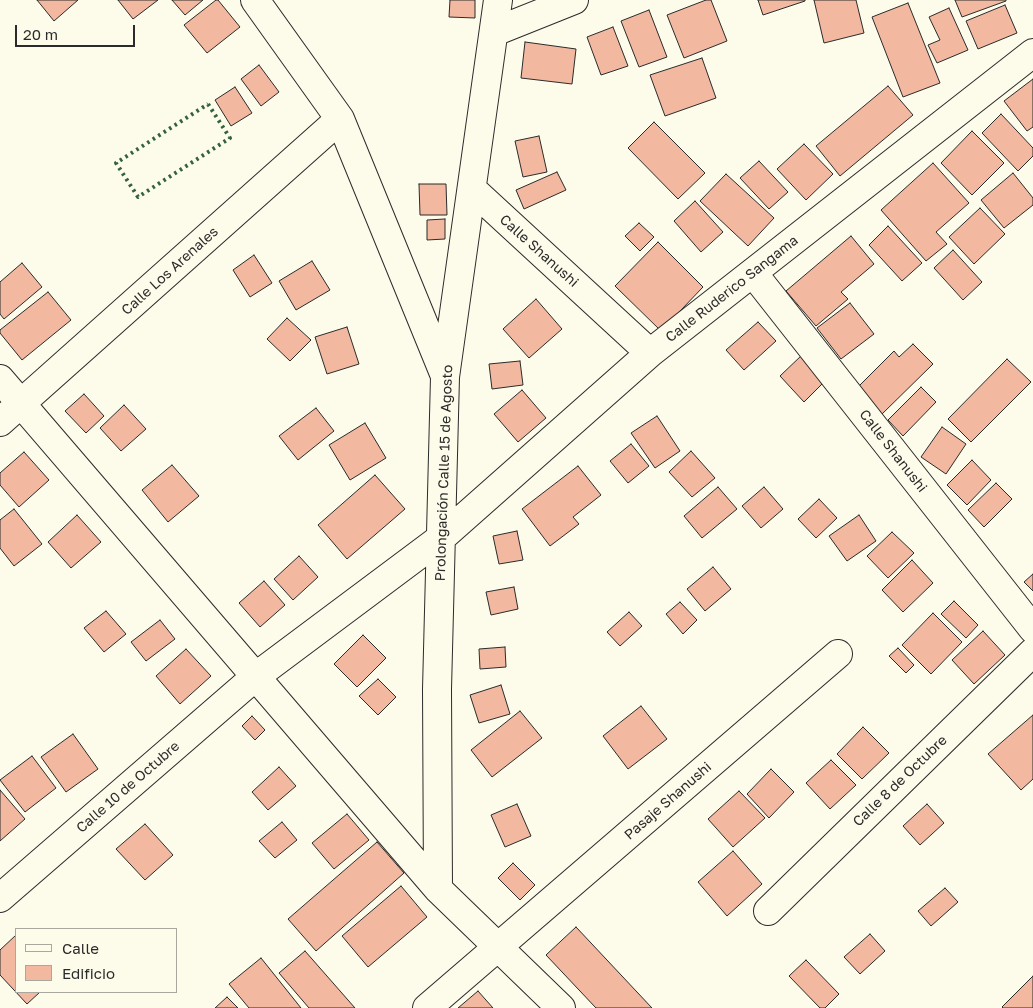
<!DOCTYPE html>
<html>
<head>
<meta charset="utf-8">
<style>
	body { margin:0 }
	#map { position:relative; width:1033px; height:1008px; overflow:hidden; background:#fdfbea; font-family:"Golos Text",sans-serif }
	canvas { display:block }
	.legend { position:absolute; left:15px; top:928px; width:162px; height:65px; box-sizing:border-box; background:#fdfbea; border:1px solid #a9a89e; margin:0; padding:6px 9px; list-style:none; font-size:15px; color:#2b2b2b }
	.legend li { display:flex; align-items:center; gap:10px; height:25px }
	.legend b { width:25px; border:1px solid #a9a89e }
	.scale { position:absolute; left:15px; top:25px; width:120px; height:22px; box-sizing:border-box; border:2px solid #2b2b2b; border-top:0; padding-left:6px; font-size:15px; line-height:18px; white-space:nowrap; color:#2b2b2b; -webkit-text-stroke:4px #fdfbea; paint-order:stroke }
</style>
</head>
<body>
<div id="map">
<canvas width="1033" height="1008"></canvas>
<ul class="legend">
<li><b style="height:6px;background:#fdfbea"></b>Calle</li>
<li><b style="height:14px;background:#f2b8a0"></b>Edificio</li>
</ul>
<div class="scale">20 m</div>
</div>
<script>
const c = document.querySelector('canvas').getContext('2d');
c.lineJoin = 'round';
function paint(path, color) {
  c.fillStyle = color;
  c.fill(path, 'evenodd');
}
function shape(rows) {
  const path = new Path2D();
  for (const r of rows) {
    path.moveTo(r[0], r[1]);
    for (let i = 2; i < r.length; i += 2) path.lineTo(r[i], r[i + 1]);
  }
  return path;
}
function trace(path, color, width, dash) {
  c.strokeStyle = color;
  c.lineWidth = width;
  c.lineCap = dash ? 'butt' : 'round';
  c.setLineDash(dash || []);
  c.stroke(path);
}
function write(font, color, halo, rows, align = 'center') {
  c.font = font + ' "Golos Text",sans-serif';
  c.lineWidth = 4;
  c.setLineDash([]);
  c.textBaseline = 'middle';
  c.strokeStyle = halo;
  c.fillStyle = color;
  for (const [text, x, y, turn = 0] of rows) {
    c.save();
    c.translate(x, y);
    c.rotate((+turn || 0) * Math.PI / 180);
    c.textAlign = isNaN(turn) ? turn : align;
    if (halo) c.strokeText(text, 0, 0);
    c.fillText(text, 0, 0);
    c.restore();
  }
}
const building = shape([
	[37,0,78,0,54,21,37,0],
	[118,0,158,0,133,19,118,0],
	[172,0,203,0,185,15,172,0],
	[216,0,218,0,240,27,207,53,184,25,216,0],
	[450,0,475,0,475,18,449,17,450,0],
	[706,0,711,0,727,41,684,58,667,15,706,0],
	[758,0,805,0,805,1,763,15,758,0],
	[814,0,856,0,864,33,824,43,814,0],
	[955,0,1006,0,1006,1,962,17,955,0],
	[908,3,940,83,903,97,872,17,908,3],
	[1005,5,1017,33,978,49,966,21,1005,5],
	[949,8,968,50,937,63,928,45,940,40,929,17,949,8],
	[649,10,667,57,639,67,621,21,649,10],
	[613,27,628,66,601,75,587,37,613,27],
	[525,42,576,49,572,84,521,78,525,42],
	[702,58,716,98,665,116,650,75,702,58],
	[259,65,279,92,261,106,241,79,259,65],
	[1033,79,1033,127,1027,131,1004,101,1033,79],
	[888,86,913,115,840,176,816,146,888,86],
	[235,87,252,113,231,126,215,100,235,87],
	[1001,114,1033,148,1033,156,1018,171,982,133,1001,114],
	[654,122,705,173,678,199,628,148,654,122],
	[972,131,1004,163,972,195,941,163,972,131],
	[539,136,547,172,523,177,515,141,539,136],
	[804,144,833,174,806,200,777,169,804,144],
	[759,161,788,192,769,209,740,178,759,161],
	[933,163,969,203,936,232,947,244,926,261,881,210,933,163],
	[557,172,566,190,524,209,516,190,557,172],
	[1013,173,1033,198,1033,205,1004,228,981,200,1013,173],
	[726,174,774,218,748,246,700,201,726,174],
	[419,184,446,184,447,215,420,215,419,184],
	[695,201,723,232,701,252,674,221,695,201],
	[980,208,1005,234,974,264,949,237,980,208],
	[445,219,445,239,427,240,427,220,445,219],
	[639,223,654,237,640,251,625,236,639,223],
	[888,226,922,263,902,281,869,245,888,226],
	[851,236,874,264,841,292,848,299,816,326,786,291,851,236],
	[658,242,703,287,661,331,615,286,658,242],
	[953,250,982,282,963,300,934,268,953,250],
	[254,255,272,283,250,297,233,270,254,255],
	[312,261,330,290,296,310,279,281,312,261],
	[22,263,42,287,4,319,0,314,0,282,22,263],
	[48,292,71,320,22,360,0,333,0,330,48,292],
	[536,299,562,329,529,358,503,329,536,299],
	[850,303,874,334,841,359,817,328,850,303],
	[287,318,311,340,290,361,267,339,287,318],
	[758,322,776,341,744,370,726,350,758,322],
	[347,327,359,364,327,374,315,337,347,327],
	[913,344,933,364,880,416,855,390,894,351,899,357,913,344],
	[802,355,826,380,804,402,780,376,802,355],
	[1007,359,1031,382,971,442,948,419,1007,359],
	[520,361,523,385,492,389,489,364,520,361],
	[921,387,936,402,903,436,888,420,921,387],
	[522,390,546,418,518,442,494,414,522,390],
	[84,394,104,416,86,433,65,411,84,394],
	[124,405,146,429,121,451,100,428,124,405],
	[316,408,334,431,298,460,279,436,316,408],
	[657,416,680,451,655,468,631,433,657,416],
	[365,423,386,458,350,480,329,445,365,423],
	[942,427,966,444,946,474,921,457,942,427],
	[631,444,649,466,628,483,610,461,631,444],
	[691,451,715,478,692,497,669,472,691,451],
	[24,452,49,480,19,507,0,485,0,473,24,452],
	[972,460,991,480,967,505,947,485,972,460],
	[172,465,199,496,168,522,142,490,172,465],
	[578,466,601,495,573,517,579,524,550,546,522,509,578,466],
	[375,475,405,509,347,559,318,525,375,475],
	[996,483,1012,499,984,527,968,510,996,483],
	[718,487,737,509,702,538,684,516,718,487],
	[764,487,783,509,761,528,742,506,764,487],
	[819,499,837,518,816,538,798,519,819,499],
	[14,509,42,544,14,566,0,548,0,520,14,509],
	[77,515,101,542,71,568,48,542,77,515],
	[859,515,876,541,847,561,829,536,859,515],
	[517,531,523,560,499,564,493,536,517,531],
	[892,532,914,553,888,578,867,556,892,532],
	[299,556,318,577,293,600,274,579,299,556],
	[912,560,933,583,903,612,882,590,912,560],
	[713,567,731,589,705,611,687,589,713,567],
	[1033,574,1033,591,1024,582,1033,574],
	[264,581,285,605,260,627,239,603,264,581],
	[514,587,518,609,491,615,486,592,514,587],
	[954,601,978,625,966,638,941,614,954,601],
	[680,602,697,620,683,634,666,614,680,602],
	[106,611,126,634,104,652,84,628,106,611],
	[629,612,642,626,620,646,607,632,629,612],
	[933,613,962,642,931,674,902,645,933,613],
	[160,620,175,639,146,661,131,642,160,620],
	[983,631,1005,655,974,684,952,660,983,631],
	[363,635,386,658,357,687,334,664,363,635],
	[505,647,506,667,480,669,479,649,505,647],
	[898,648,914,665,906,673,889,656,898,648],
	[186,649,211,676,180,704,156,676,186,649],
	[378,679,396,697,378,715,359,696,378,679],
	[501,685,510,714,479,723,470,695,501,685],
	[641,706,667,739,628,769,603,736,641,706],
	[520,711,542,738,492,777,471,750,520,711],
	[1033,715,1033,779,1021,790,988,754,1033,715],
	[252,716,265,730,255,740,242,726,252,716],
	[863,727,889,753,862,779,837,754,863,727],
	[73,734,98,769,66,792,41,757,73,734],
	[32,756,56,788,25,812,0,780,32,756],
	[831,760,856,785,830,809,806,783,831,760],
	[279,767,296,786,268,810,252,792,279,767],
	[771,769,794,792,769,818,747,794,771,769],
	[0,790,25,819,0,841,0,790],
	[739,791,765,818,733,847,708,819,739,791],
	[517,804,531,836,505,847,491,815,517,804],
	[927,804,944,823,920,845,903,826,927,804],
	[347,814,369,840,334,869,312,843,347,814],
	[282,822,297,840,275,858,259,841,282,822],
	[145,824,173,855,145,880,116,849,145,824],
	[377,842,404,873,316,951,288,919,377,842],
	[733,851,762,884,727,916,698,882,733,851],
	[513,863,535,885,520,900,498,878,513,863],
	[401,886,427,917,368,967,342,936,401,886],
	[945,888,958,902,931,926,918,911,945,888],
	[576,927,652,1008,596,1008,546,955,576,927],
	[870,934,885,951,860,974,844,957,870,934],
	[16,935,16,992,40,992,27,1004,0,975,0,950,16,935],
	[305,951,355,1008,309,1008,279,973,305,951],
	[261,958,301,1008,249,1008,229,984,261,958],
	[806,960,839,994,825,1008,820,1008,789,976,806,960],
	[1033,976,1033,1008,1003,1008,1002,1007,1033,976],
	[478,991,493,1008,458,1008,478,991],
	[227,997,238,1008,215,1008,227,997]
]);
paint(building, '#f2b8a0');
trace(building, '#2b2b2b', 1);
const minor = shape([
	[255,0,340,119,445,376],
	[494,32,574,0],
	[472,189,650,353],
	[753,273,1033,629],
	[0,379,438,889,561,1008],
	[0,422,340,119],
	[438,889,437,689,445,377,498,0],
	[0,898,255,677,441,538,650,353,1033,53],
	[768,911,1033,652],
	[427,1008,838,654]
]);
trace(minor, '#2b2b2b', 30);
trace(minor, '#fdfbea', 28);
trace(shape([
	[208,104,230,138,138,197,116,163,208,104]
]), '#34623c', 4, [2.5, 4]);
write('14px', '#2b2b2b', '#fdfbea', [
	["Calle Shanushi",539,251,42],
	["Calle Los Arenales",170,271,-42],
	["Calle Ruderico Sangama",732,289,-38],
	["Calle Shanushi",893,451,52],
	["Prolongación Calle 15 de Agosto",444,473,-88],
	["Calle 8 de Octubre",900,781,-44],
	["Calle 10 de Octubre",128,787,-41],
	["Pasaje Shanushi",668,801,-41]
]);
</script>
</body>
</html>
